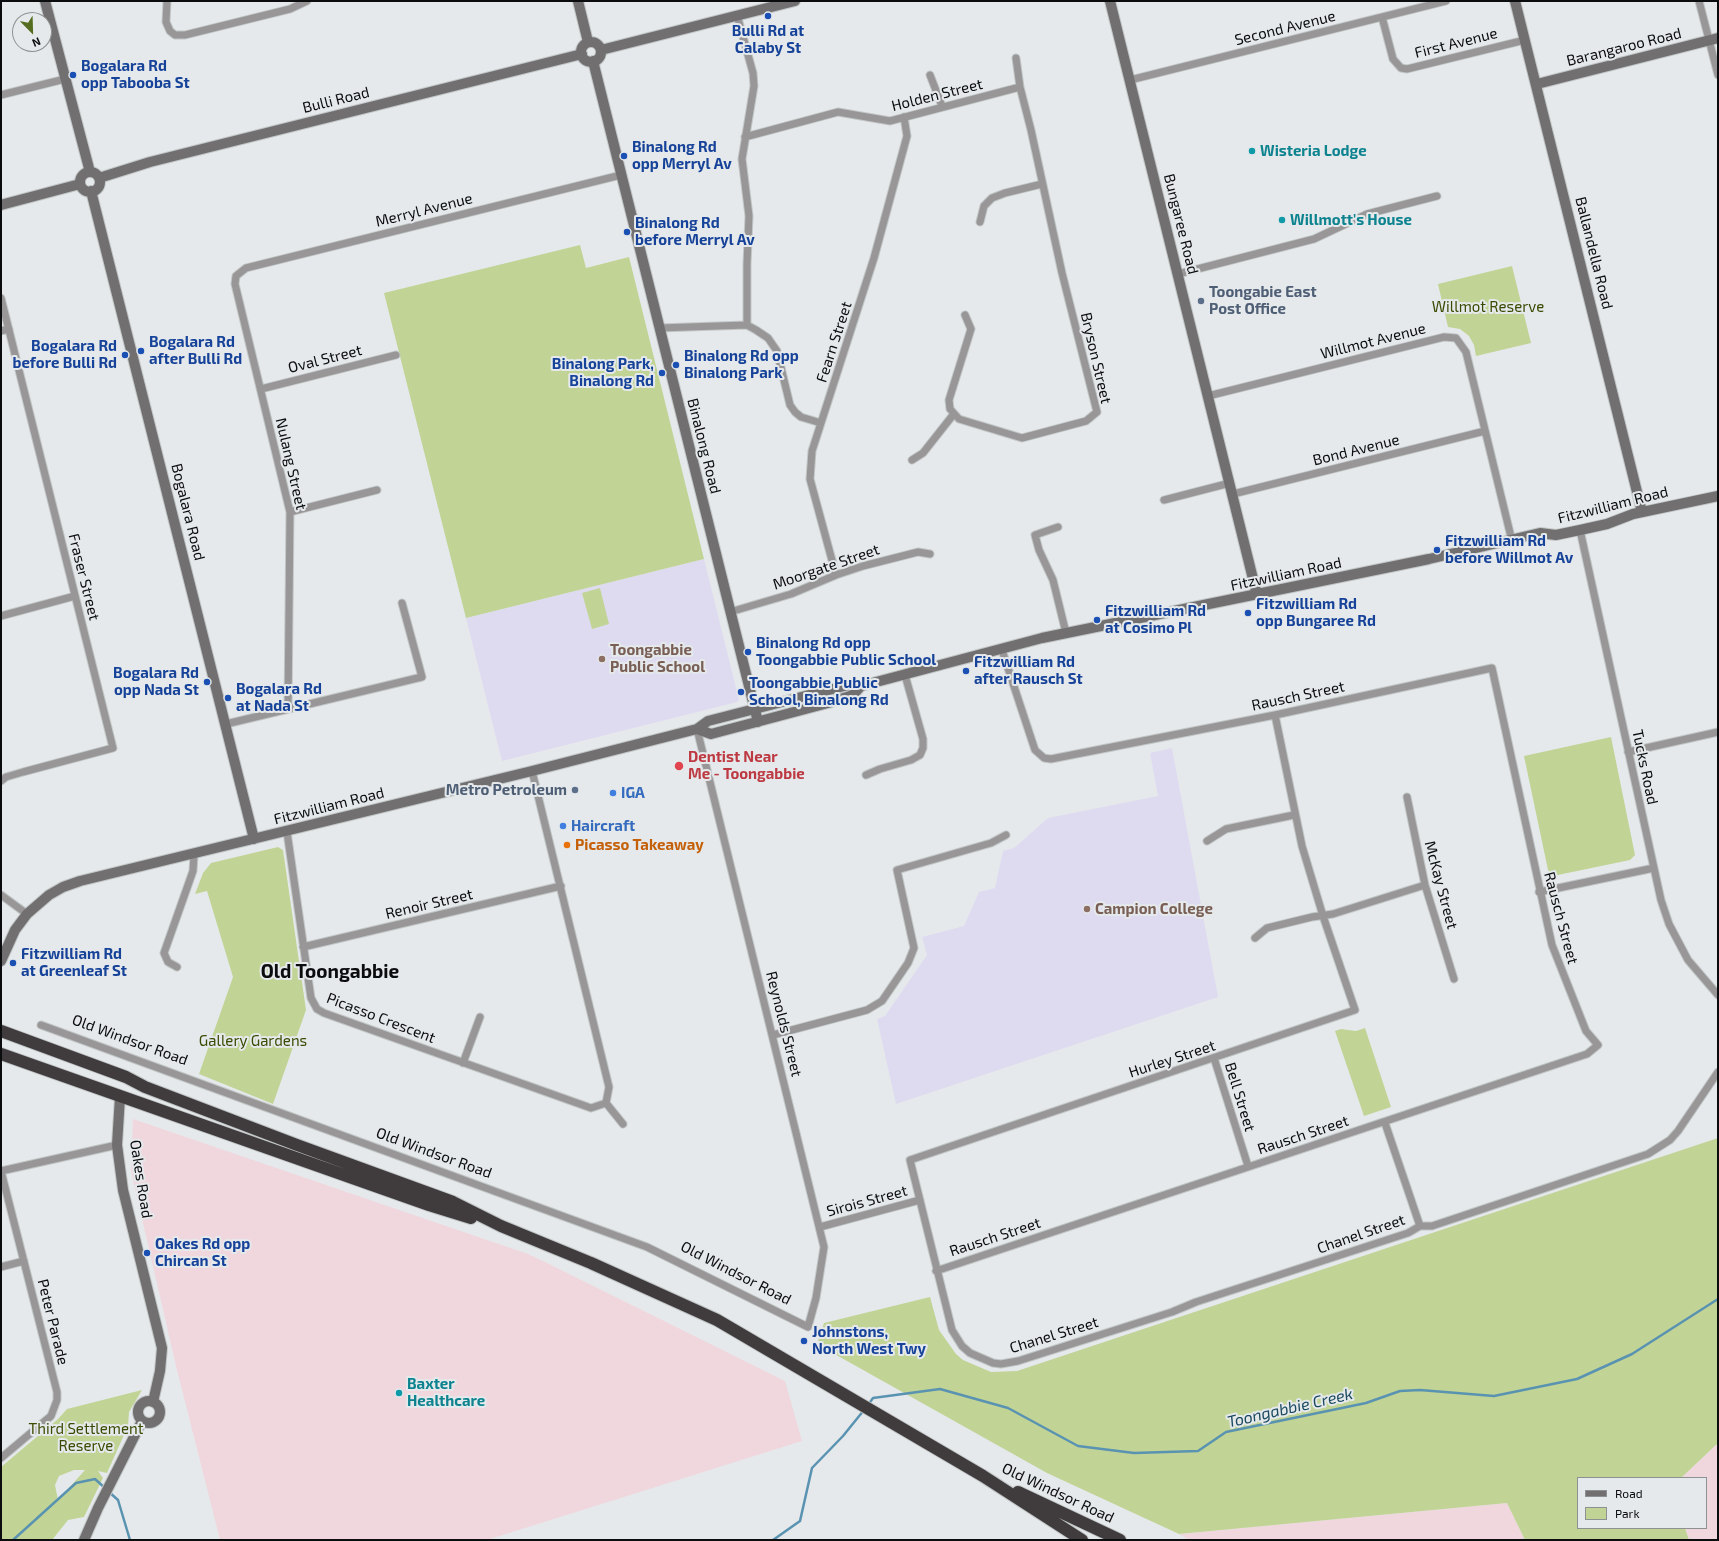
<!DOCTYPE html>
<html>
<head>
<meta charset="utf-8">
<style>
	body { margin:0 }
	#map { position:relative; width:1719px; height:1541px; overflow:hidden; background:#e5e9eb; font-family:"Exo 2",sans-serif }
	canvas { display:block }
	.frame { position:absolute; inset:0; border:2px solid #0b0c0d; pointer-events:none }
	.legend { position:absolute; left:1577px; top:1477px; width:130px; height:52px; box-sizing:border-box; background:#e5e9eb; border:1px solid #8e9192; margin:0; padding:5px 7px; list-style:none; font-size:12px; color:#0b0c0d }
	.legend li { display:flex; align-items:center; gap:8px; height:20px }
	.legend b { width:20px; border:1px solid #8e9192 }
	.north { position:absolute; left:12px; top:12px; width:40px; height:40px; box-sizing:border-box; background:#e5e9eb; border:1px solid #8e9192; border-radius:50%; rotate:157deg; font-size:11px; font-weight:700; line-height:16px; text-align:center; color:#0b0c0d }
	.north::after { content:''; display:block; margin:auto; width:14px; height:18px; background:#546d1e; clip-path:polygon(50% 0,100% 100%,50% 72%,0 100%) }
</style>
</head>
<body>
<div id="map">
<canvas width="1719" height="1541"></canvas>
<div class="frame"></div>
<ul class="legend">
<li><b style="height:5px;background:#716f6f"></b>Road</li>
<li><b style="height:11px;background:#c1d496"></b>Park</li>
</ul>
<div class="north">N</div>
</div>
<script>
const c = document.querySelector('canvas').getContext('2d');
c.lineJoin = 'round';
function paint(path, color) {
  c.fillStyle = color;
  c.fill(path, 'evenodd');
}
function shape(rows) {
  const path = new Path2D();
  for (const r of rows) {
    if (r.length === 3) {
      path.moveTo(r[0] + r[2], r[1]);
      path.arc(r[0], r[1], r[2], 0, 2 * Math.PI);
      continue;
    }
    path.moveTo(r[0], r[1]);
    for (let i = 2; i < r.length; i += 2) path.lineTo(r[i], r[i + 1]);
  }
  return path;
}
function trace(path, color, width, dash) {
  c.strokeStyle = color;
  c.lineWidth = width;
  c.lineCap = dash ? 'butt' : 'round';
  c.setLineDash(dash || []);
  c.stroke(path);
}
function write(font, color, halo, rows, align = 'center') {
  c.font = font + ' "Exo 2",sans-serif';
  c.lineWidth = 4;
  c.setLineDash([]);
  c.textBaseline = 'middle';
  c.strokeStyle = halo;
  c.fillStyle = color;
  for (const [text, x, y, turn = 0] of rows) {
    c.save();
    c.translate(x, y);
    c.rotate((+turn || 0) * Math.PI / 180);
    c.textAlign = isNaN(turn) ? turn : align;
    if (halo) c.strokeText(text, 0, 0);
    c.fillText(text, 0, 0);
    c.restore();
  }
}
paint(shape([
	[133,1119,528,1254,545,1262,785,1381,802,1441,487,1540,220,1540,176,1366,131,1171],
	[1718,1443,1718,1540,1689,1540,1685,1528,1706,1528,1706,1478,1681,1478],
	[1507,1503,1525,1540,1189,1540,1179,1534]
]), '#f0d7de');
paint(shape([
	[704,559,739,700,737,702,502,761,466,618],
	[1172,748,1218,997,896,1104,877,1019,885,1016,927,955,922,937,964,926,979,892,995,888,1003,851,1014,848,1048,818,1158,796,1150,753]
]), '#dedbf1');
paint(shape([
	[580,245,586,268,629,257,704,559,466,618,384,293],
	[1512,266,1531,343,1476,356,1474,345,1469,336,1460,329,1448,327,1438,284],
	[600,588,609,624,592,629,582,593],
	[1611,737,1635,855,1630,860,1553,876,1548,870,1524,756],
	[278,847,283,850,306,1010,273,1104,199,1074,233,977,207,891,195,894,203,873,211,863],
	[1365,1028,1391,1107,1364,1116,1335,1031,1341,1029,1356,1031],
	[1718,1138,1718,1443,1681,1478,1578,1478,1578,1528,1685,1528,1689,1540,1525,1540,1507,1503,1179,1534,1047,1473,831,1352,818,1341,824,1323,930,1297,939,1330,956,1354,963,1360,991,1372,1017,1371],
	[142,1390,129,1412,128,1426,107,1473,98,1471,103,1478,84,1517,68,1520,52,1540,1,1540,1,1467,58,1419,67,1409],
	[74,1470,85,1470,58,1500,55,1485,59,1476]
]), '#c1d496');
trace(shape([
	[868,1405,873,1398,940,1389,1008,1408,1078,1446,1134,1453,1198,1451,1226,1432,1366,1403,1400,1391,1420,1390,1494,1396,1577,1379,1632,1354,1718,1299],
	[109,1492,118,1500,130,1540],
	[13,1540,76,1483,95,1479,105,1488],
	[773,1540,800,1521,812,1468,843,1436,864,1410]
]), '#5a93b1', 2.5);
const street = shape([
	[167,1,166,22,170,31,175,35,185,35,290,9,307,1],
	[1699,1,1718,75],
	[737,15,753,73,754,86,742,159,749,216,747,264,747,325],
	[1382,17,1393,59,1401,68,1407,69,1525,40],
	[930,75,942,106],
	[1130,80,1446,1],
	[1,95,65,79],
	[745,137,838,112,890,121,1020,87],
	[980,222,984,206,992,198,1005,193,1042,184],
	[1178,274,1314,239,1367,214,1437,196],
	[1,298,113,748,23,772,6,777,1,781],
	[965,315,971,329,949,400,950,409,959,419,1022,438,1086,421,1097,412,1062,273,1031,130,1020,87,1016,58],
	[659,328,747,325,756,330,768,338,777,351,790,405,795,412,801,417,821,423],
	[1,331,9,329],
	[261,389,396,355],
	[1208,396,1444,337,1456,338,1466,352,1512,541],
	[912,460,923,453,953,415],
	[1233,494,1485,431],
	[1164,500,1230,483],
	[290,512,377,490],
	[1058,527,1035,535,1039,550,1053,580,1066,633],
	[1580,530,1661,900,1669,924,1688,960,1718,995],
	[836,575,810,479,812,451,874,258,907,136,904,117],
	[730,612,791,594,836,575,863,566,918,552,930,554],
	[1,616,75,596],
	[288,709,290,512,235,284,236,276,246,268,621,175],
	[1275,715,1302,846,1323,916,1355,1010,910,1160,952,1330,962,1346,970,1353,993,1363,1001,1364,1018,1361,1172,1312,1196,1302,1408,1233,1420,1226,1432,1226,1648,1154,1670,1140,1678,1131,1718,1072],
	[226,724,422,677,402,603],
	[1628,752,1718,732],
	[866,775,880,769,911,760,920,755,923,748,923,739,905,675],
	[1407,797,1425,885,1454,979],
	[287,832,311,998,317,1009,324,1013,591,1108,606,1103,609,1087,532,771],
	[1207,841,1226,829,1294,815],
	[1539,892,1654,868],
	[1,895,27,914],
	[1255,938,1267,928,1312,917,1333,914,1425,885],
	[303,947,561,886],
	[177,967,168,962,164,953,193,871,194,855],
	[41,1025,647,1247,808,1327,816,1298,824,1247,697,729],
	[773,1035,867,1010,882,1001,908,963,914,948,897,870,991,843,1006,835],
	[1214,1058,1248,1166],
	[463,1063,480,1017],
	[606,1103,623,1124],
	[1385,1123,1420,1226],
	[1,1171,117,1145],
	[820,1227,920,1200],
	[1,1267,24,1261],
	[936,1271,1587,1054,1598,1045,1586,1031,1552,945,1492,668,1275,715,1051,759,1044,758,1035,750,1002,650],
	[1,1458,51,1416,57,1400,57,1392,1,1171]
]);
const secondary = shape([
	[45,1,90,172],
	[578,1,588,42],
	[1110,1,1257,595],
	[1515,1,1642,512],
	[591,52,10],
	[601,50,795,1],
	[593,61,758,722],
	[1537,84,1718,38],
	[90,182,10],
	[99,178,150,162,582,54],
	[91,191,254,839],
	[1,205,80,184],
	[697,729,711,734,828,703,853,695,861,686],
	[1,961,15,930,27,914,49,895,63,887,80,881,532,771,697,729,708,721,848,685,861,686,1042,638,1429,559,1540,533,1556,535,1580,530,1607,524,1633,514,1718,496],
	[120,1097,117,1145,123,1190,162,1348,160,1371,153,1402],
	[149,1412,11],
	[84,1540,98,1508,142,1421]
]);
const highway = shape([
	[1,1031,126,1077,145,1087,297,1145,453,1202,501,1226,591,1263,717,1320,983,1476,1082,1540],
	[1,1054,429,1205,471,1218],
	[1018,1492,1120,1540]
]);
trace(street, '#c2c6c7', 9);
trace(secondary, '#c2c6c7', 12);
trace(highway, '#c2c6c7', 14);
trace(street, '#989696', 7);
trace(secondary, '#716f6f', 10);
trace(highway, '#403c3d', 12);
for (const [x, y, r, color] of [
	[768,16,4,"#1a4fb4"],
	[73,75,4,"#1a4fb4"],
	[1252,151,4,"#0f9aa8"],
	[624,156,4,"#1a4fb4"],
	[1282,220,4,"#0f9aa8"],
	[627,232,4,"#1a4fb4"],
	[1201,301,4,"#5c6f8a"],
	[141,351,4,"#1a4fb4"],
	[125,355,4,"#1a4fb4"],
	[676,365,4,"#1a4fb4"],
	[662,373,4,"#1a4fb4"],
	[1437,550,4,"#1a4fb4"],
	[1248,613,4,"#1a4fb4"],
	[1097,620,4,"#1a4fb4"],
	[748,652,4,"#1a4fb4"],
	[602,659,4,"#8d6e63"],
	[966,671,4,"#1a4fb4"],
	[207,682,4,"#1a4fb4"],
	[741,692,4,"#1a4fb4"],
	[228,698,4,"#1a4fb4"],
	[679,766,5,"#e0444e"],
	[575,790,4,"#5c6f8a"],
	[613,793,4,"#3f7fe0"],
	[563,826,4,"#3f7fe0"],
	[567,845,4,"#e8710a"],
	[1087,909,4,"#8d6e63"],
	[13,963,4,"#1a4fb4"],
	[147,1253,4,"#1a4fb4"],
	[804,1341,4,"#1a4fb4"],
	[399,1393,4,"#0f9aa8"]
]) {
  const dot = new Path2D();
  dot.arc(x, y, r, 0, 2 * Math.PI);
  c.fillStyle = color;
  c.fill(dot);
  trace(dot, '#e5e9eb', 1.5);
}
write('15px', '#0b0c0d', '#e5e9eb', [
	["Second Avenue",1285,28,-14],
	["First Avenue",1456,43,-14],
	["Barangaroo Road",1624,47,-14],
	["Holden Street",937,95,-14],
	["Bulli Road",336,100,-14],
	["Merryl Avenue",424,210,-14],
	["Bungaree Road",1181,224,76],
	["Ballandella Road",1594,253,76],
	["Willmot Avenue",1373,341,-14],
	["Fearn Street",834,342,-72],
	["Bryson Street",1096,358,77],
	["Oval Street",325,359,-14],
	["Binalong Road",704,446,76],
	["Bond Avenue",1356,450,-14],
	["Nulang Street",291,464,77],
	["Fitzwilliam Road",1613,505,-14],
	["Bogalara Road",188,512,76],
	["Moorgate Street",826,567,-19],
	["Fitzwilliam Road",1286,574,-12],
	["Fraser Street",84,577,76],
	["Rausch Street",1298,696,-12],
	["Tucks Road",1645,767,78],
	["Fitzwilliam Road",329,806,-14],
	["McKay Street",1441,885,75],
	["Renoir Street",429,904,-13],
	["Rausch Street",1561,918,75],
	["Picasso Crescent",381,1018,21],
	["Reynolds Street",784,1024,76],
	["Old Windsor Road",130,1040,20],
	["Hurley Street",1172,1059,-18],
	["Bell Street",1240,1097,73],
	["Rausch Street",1303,1135,-18],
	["Old Windsor Road",434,1153,20],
	["Oakes Road",141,1179,81],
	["Sirois Street",867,1201,-15],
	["Chanel Street",1361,1234,-19],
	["Rausch Street",995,1237,-18],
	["Old Windsor Road",736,1273,27],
	["Peter Parade",53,1322,76],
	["Chanel Street",1054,1335,-17],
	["Old Windsor Road",1058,1493,25]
]);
write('bold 15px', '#164399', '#e5e9eb', [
	["Bulli Rd at",768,31,"center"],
	["Calaby St",768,48,"center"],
	["Bogalara Rd",81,66],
	["opp Tabooba St",81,83],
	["Binalong Rd",632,147],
	["opp Merryl Av",632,164],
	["Binalong Rd",635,223],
	["before Merryl Av",635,240],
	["Bogalara Rd",149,342],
	["after Bulli Rd",149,359],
	["Bogalara Rd",117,346,"right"],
	["before Bulli Rd",117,363,"right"],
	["Binalong Rd opp",684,356],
	["Binalong Park",684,373],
	["Binalong Park,",654,364,"right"],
	["Binalong Rd",654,381,"right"],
	["Fitzwilliam Rd",1445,541],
	["before Willmot Av",1445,558],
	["Fitzwilliam Rd",1256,604],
	["opp Bungaree Rd",1256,621],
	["Fitzwilliam Rd",1105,611],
	["at Cosimo Pl",1105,628],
	["Binalong Rd opp",756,643],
	["Toongabbie Public School",756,660],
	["Fitzwilliam Rd",974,662],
	["after Rausch St",974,679],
	["Bogalara Rd",199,673,"right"],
	["opp Nada St",199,690,"right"],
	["Toongabbie Public",749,683],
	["School, Binalong Rd",749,700],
	["Bogalara Rd",236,689],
	["at Nada St",236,706],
	["Fitzwilliam Rd",21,954],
	["at Greenleaf St",21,971],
	["Oakes Rd opp",155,1244],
	["Chircan St",155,1261],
	["Johnstons,",812,1332],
	["North West Twy",812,1349]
], 'left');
write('bold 15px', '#0d838f', '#e5e9eb', [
	["Wisteria Lodge",1260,151],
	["Willmott's House",1290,220],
	["Baxter",407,1384],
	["Healthcare",407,1401]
], 'left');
write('bold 15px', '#4e5e75', '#e5e9eb', [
	["Toongabie East",1209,292],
	["Post Office",1209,309],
	["Metro Petroleum",567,790,"right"]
], 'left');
write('15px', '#3b4a01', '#e5e9eb', [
	["Willmot Reserve",1488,307],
	["Gallery Gardens",253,1041],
	["Third Settlement",86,1429],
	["Reserve",86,1446]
]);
write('bold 15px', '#785e54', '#e5e9eb', [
	["Toongabbie",610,650],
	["Public School",610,667],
	["Campion College",1095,909]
], 'left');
write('bold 15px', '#be3a42', '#e5e9eb', [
	["Dentist Near",688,757],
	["Me - Toongabbie",688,774]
], 'left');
write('bold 15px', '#366cbe', '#e5e9eb', [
	["IGA",621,793],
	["Haircraft",571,826]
], 'left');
write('bold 15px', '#c56008', '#e5e9eb', [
	["Picasso Takeaway",575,845]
], 'left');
write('italic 16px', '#1b495e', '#e5e9eb', [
	["Toongabbie Creek",1290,1408,-13]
]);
write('bold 19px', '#0b0c0d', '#e5e9eb', [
	["Old Toongabbie",330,972]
]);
</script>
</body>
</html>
